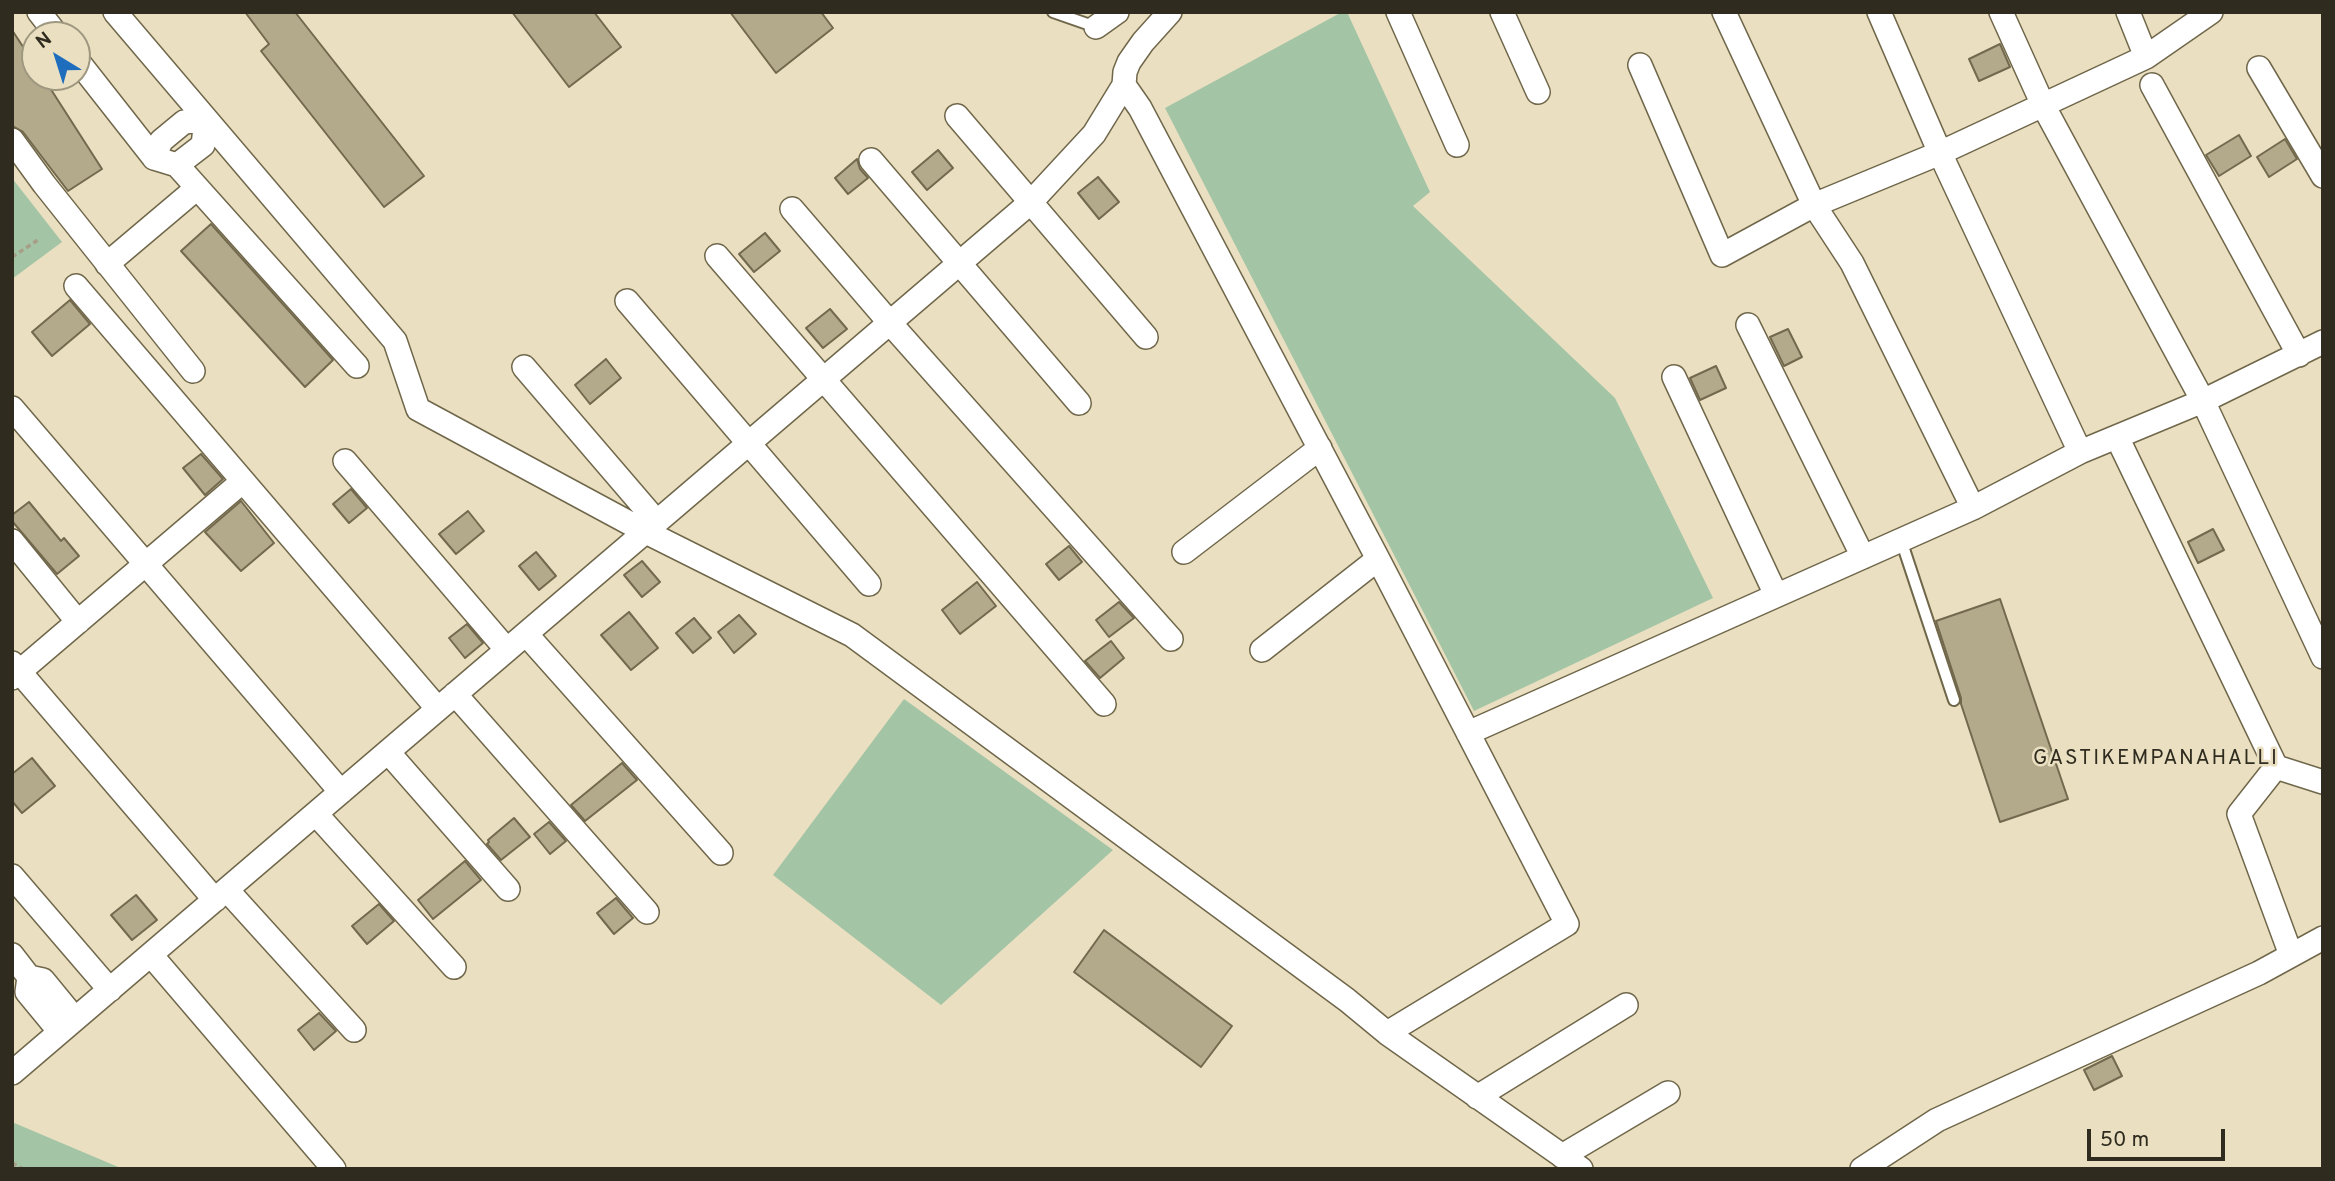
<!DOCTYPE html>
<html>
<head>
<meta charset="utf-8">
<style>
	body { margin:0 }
	#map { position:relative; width:2335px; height:1181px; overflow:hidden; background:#eae0c1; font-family:Overpass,sans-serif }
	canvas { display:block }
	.frame { position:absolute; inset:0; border:14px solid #2f2b1f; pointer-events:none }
	.north { position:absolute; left:21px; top:21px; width:70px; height:70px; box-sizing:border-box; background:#eae0c1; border:2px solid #9f9880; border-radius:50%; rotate:322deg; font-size:19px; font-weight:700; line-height:28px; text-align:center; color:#2f2b1f }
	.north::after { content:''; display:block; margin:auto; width:24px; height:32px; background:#1e6ebd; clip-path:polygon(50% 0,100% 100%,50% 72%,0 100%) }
	.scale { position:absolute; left:2087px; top:1129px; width:138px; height:32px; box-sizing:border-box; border:4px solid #2f2b1f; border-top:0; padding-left:9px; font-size:21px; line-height:24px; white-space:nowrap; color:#2f2b1f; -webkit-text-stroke:5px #eae0c1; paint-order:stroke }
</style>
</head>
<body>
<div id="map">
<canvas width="2335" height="1181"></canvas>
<div class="frame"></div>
<div class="north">N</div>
<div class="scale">50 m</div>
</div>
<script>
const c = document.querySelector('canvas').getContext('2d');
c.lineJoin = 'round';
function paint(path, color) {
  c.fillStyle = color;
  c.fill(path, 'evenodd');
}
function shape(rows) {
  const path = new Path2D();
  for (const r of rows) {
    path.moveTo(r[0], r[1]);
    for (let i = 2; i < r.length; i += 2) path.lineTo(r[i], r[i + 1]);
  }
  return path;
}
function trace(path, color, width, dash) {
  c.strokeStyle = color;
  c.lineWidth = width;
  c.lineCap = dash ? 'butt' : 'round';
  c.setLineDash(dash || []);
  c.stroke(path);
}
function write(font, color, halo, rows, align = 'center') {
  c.font = font + ' Overpass,sans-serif';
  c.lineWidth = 5;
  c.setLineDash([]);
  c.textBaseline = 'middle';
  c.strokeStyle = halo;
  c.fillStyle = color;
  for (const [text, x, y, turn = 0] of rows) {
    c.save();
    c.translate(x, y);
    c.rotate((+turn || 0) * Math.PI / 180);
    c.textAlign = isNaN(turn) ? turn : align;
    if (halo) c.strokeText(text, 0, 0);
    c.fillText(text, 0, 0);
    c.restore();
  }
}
paint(shape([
	[1342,12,1347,12,1430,192,1413,206,1615,398,1713,598,1474,711,1165,108],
	[12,178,62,242,12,279],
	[904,699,1113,850,941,1005,773,875],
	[12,1122,123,1169,12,1169]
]), '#a4c4a6');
const building = shape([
	[245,12,295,12,424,176,384,207,261,51,269,44,245,12],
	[512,12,594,12,621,47,569,87,512,12],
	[730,12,821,12,833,28,776,73,730,12],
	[12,30,35,65,35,77,43,77,102,169,68,191,23,132,12,126,12,30],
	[2000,44,2010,67,1979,81,1969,59,2000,44],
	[2239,135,2251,156,2219,176,2206,155,2239,135],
	[2285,139,2297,159,2269,177,2257,157,2285,139],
	[938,150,953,168,927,190,912,172,938,150],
	[857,159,860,169,868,178,848,194,835,178,857,159],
	[1098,177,1119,202,1099,219,1078,193,1098,177],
	[211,224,333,360,305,387,181,251,211,224],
	[765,233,780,251,754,272,739,254,765,233],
	[70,300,90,324,52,356,32,332,70,300],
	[830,309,847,329,823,348,806,328,830,309],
	[1788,329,1802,357,1784,366,1770,337,1788,329],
	[606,359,621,378,590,404,575,385,606,359],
	[1716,366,1726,388,1700,400,1690,378,1716,366],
	[201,454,223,479,205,495,183,468,201,454],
	[351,489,367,508,349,523,333,504,351,489],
	[241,501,274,543,241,571,205,532,241,501],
	[29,502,61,541,64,538,79,556,57,574,12,521,12,515,29,502],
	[468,511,484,531,456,554,439,534,468,511],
	[2213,529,2224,550,2198,563,2188,542,2213,529],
	[1069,546,1082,562,1059,580,1046,564,1069,546],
	[536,552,556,576,539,590,519,566,536,552],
	[642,561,660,582,642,597,624,575,642,561],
	[977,582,996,606,960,634,942,610,977,582],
	[2000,599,2068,799,2000,822,1961,704,1961,698,1936,621,2000,599],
	[1119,602,1134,618,1109,637,1096,620,1119,602],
	[629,612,658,648,631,670,601,635,629,612],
	[739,615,756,634,734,653,718,632,739,615],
	[694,618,711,638,693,653,676,633,694,618],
	[467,624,483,643,465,658,449,638,467,624],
	[1111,641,1124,658,1100,678,1085,661,1111,641],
	[32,758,55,786,22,813,12,801,12,774,32,758],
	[622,763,637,780,585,821,571,805,622,763],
	[514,818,530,837,501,860,487,844,489,842,488,840,514,818],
	[549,822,566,841,550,854,534,834,549,822],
	[465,861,481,880,433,919,418,900,465,861],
	[136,895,157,920,132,940,111,915,136,895],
	[616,898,633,918,614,934,597,913,616,898],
	[379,904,394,921,367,944,352,926,379,904],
	[1104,930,1232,1026,1201,1067,1074,972,1104,930],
	[319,1013,336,1031,314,1050,298,1030,319,1013],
	[2112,1056,2122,1076,2094,1090,2084,1070,2112,1056]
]);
paint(building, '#b3aa8c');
trace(building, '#72694e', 2);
const lane = shape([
	[1053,12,1096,27],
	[1901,540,1954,700]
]);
const street = shape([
	[39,12,57,35],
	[115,12,395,341,418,409,646,532,852,635,1347,1000,1387,1033,1581,1169],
	[1398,12,1457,145],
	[1502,12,1538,92],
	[1724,12,1814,205,1852,263,1973,508],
	[1879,12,1940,153,2080,452],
	[2128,12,2146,57],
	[1096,27,1117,12],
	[77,60,154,158,177,165,357,366],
	[1640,65,1722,255,1814,205,1940,153,2146,57,2211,12],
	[2259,68,2323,176],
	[1124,85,1140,108,1378,559,1567,924,1387,1033],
	[2152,85,2299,355],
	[957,116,1146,337],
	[12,140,44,184,193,371],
	[154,158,161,141,184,122,206,120],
	[871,160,1079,403],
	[177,165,203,145,206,120],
	[792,209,890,323,1171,639],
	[717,256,1104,704],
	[107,264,197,188],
	[627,301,869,584],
	[1748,325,1863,557],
	[2323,342,2203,401,2323,657],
	[524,367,657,522],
	[1674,377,1776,595],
	[12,408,341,792],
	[2117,437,2276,767,2323,782],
	[345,461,507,650],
	[243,481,438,709],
	[12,541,78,622],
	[1184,552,1320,448],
	[526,634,721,853],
	[1262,650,1378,559],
	[12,663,215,900],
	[12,678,243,481,76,286],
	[455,694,647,912],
	[1468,733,1973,508,2080,452,2203,401,2043,105,2001,12],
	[388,752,508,889],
	[2276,767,2239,814,2291,955],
	[316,814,454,967],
	[12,876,110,990],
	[227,890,354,1030],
	[12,955,29,977],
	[151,955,334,1169],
	[60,1032,27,992,29,977,43,980,75,1019],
	[12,1073,1031,202,1094,134,1124,85,1125,72,1129,62,1143,42,1170,12],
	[1477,1097,1626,1005],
	[1562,1156,1668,1093],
	[1862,1169,1937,1120,2259,973,2323,938]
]);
trace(lane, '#70674b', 14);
trace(street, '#70674b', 26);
trace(shape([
	[12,257,38,240],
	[12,1163,23,1169]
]), '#a69e86', 3.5, [5, 3.5]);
trace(lane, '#fff', 10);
trace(street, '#fff', 23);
c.letterSpacing = '2px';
write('21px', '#2f2b1f', '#eae0c1', [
	["GASTIKEMPANAHALLI",2156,760]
]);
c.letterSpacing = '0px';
</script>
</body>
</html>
